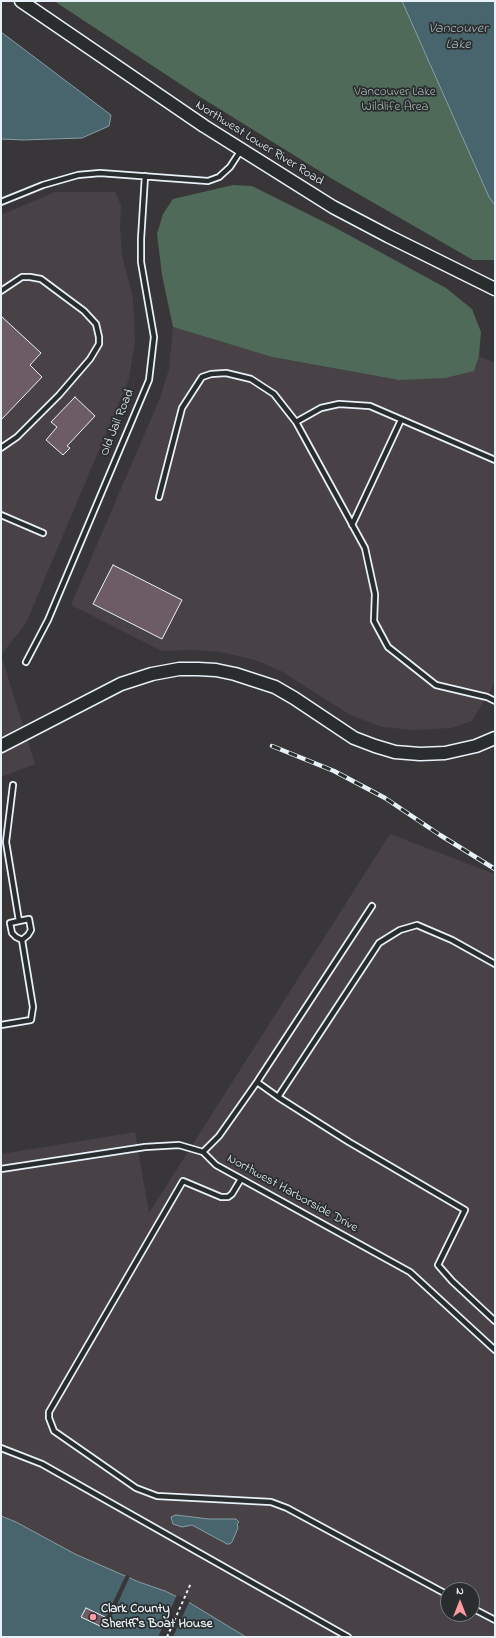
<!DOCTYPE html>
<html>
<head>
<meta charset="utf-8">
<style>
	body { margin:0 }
	#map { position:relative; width:496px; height:1638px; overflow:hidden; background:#383639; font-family:"Indie Flower",sans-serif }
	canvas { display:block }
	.frame { position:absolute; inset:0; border:2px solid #e8f1f8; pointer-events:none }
	.north { position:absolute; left:440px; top:1582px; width:40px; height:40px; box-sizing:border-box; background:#2a2d2e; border:1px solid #767b7f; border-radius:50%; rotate:0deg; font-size:11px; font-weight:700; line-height:16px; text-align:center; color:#e8f1f8 }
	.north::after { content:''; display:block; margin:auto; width:14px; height:18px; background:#ff9aa2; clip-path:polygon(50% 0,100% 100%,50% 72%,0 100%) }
</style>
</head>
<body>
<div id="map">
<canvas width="496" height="1638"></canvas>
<div class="frame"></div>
<div class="north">N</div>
</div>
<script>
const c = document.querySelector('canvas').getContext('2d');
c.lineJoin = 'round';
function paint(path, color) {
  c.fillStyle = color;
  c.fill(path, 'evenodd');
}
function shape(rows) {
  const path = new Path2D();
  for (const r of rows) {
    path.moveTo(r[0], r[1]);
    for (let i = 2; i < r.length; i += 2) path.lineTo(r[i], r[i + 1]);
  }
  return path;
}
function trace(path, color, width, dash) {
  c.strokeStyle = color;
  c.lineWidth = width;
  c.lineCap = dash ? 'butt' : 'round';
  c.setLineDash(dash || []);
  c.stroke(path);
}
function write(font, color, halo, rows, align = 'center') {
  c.font = font + ' "Indie Flower",sans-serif';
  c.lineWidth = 3.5;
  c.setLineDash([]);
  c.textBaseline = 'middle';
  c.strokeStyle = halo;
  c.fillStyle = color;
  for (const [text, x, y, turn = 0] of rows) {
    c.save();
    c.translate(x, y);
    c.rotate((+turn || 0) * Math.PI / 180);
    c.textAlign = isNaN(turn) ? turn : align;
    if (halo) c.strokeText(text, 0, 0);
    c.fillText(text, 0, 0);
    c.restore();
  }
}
paint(shape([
	[55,192,115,192,121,205,120,227,122,255,133,298,135,340,129,379,26,623,1,655,35,764,1,777,1,215],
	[173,327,272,357,399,380,473,371,479,356,495,363,495,683,472,721,451,728,413,730,382,727,350,715,281,671,255,660,221,652,192,650,162,651,71,605,160,398,169,369],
	[390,834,495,874,495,1637,246,1637,190,1603,165,1591,139,1582,75,1554,16,1522,1,1516,1,1154,135,1132,149,1213],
	[448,1590,472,1590,472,1614,448,1614]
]), '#484146');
paint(shape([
	[54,1,495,1,495,260,473,260,334,180,197,95],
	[233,185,252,186,334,227,446,288,472,309,481,332,479,356,474,371,445,378,399,380,272,357,173,327,162,275,157,234,163,214,173,199]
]), '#4f6a59');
const water = shape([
	[402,1,495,1,495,205,489,197,402,1],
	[1,32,111,115,109,126,82,138,23,140,1,139,1,32],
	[176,1515,209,1519,236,1519,239,1522,237,1524,238,1528,232,1542,230,1544,227,1544,192,1525,182,1527,173,1524,171,1517,176,1515],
	[1,1516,16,1522,75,1554,139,1582,165,1591,190,1603,246,1637,1,1637,1,1516]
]);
paint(water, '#48656d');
trace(water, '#889da5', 1);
paint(shape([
	[126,1575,130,1576,106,1629,81,1617,86,1608,106,1617],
	[177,1595,190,1600,173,1637,158,1637]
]), '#383639');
const building = shape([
	[1,316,41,353,30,365,42,377,1,420,1,316],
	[75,397,95,416,67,446,70,448,63,455,46,440,57,427,51,422,75,397],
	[113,565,182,600,162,639,93,604,113,565],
	[86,1608,105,1617,100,1626,81,1617,86,1608]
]);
paint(building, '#6e5c65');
trace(building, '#e8f1f8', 1);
const service = shape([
	[1,202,43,185,78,175,100,173,208,181,219,177,230,167,241,150],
	[1,291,22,277,30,277,41,279,84,311,96,324,99,337,99,344,90,359,59,395,17,437,1,448],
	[495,460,370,406,339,404,321,408,296,422,365,548,375,594,374,621,388,647,436,685,487,697,495,701],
	[159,497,182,408,202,377,211,374,226,373,251,379,274,394,296,422],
	[1,515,43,533],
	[352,525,401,420],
	[26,662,48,620,149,380,154,337,141,262,141,239,145,176],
	[19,921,29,919,31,930,28,935,22,940],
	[1,1025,31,1020,33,1007,22,940,16,937,12,933,10,923,19,921,6,842,13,785],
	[257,1082,278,1097,379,943,400,930,417,925,452,940,495,964],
	[278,1097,349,1142,465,1210,438,1265,452,1281,495,1321],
	[203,1152,219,1136,257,1082,372,906],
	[1,1169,145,1147,179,1145,203,1152,216,1165,410,1272,495,1350],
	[241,1179,232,1194,228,1197,221,1197,183,1181,49,1412,49,1418,54,1431,136,1488,157,1496,271,1502,287,1508,448,1595],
	[1,1448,42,1464,348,1637],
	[472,1608,495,1620]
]);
const tertiary = shape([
	[21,1,204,126,333,207,388,236,495,289],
	[1,746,121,684,152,674,179,669,198,669,216,670,235,674,275,687,294,698,354,738,375,746,395,752,420,754,445,753,476,746,495,738]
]);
trace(service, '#e8f1f8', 8);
trace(tertiary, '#e8f1f8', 15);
trace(shape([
	[167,1637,191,1583]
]), '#e8f1f8', 2, [3, 3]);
trace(service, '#2a2d2e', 4.5);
trace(tertiary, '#2a2d2e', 12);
const rail = shape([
	[272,746,334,771,385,798,440,835,495,869]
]);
trace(rail, '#e8f1f8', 4.5);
trace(rail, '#2a2d2e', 3, [9]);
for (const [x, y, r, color] of [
	[93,1617,4,"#ff9aa2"]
]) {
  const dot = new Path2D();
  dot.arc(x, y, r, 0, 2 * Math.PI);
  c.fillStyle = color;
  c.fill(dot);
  trace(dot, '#2a2d2e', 1.5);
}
write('13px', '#abbbb8', '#2a2d2e', [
	["Vancouver Lake",395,93],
	["Wildlife Area",395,108]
]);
write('13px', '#e8f1f8', '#2a2d2e', [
	["Northwest Lower River Road",259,144,32],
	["Old Jail Road",118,423,-68],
	["Northwest Harborside Drive",292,1194,29]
]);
write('bold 13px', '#e8f1f8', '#2a2d2e', [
	["Clark County",101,1610],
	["Sheriff's Boat House",101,1625]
], 'left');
write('italic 14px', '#a8b9c0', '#2a2d2e', [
	["Vancouver",458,30],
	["Lake",458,46]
]);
</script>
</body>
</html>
